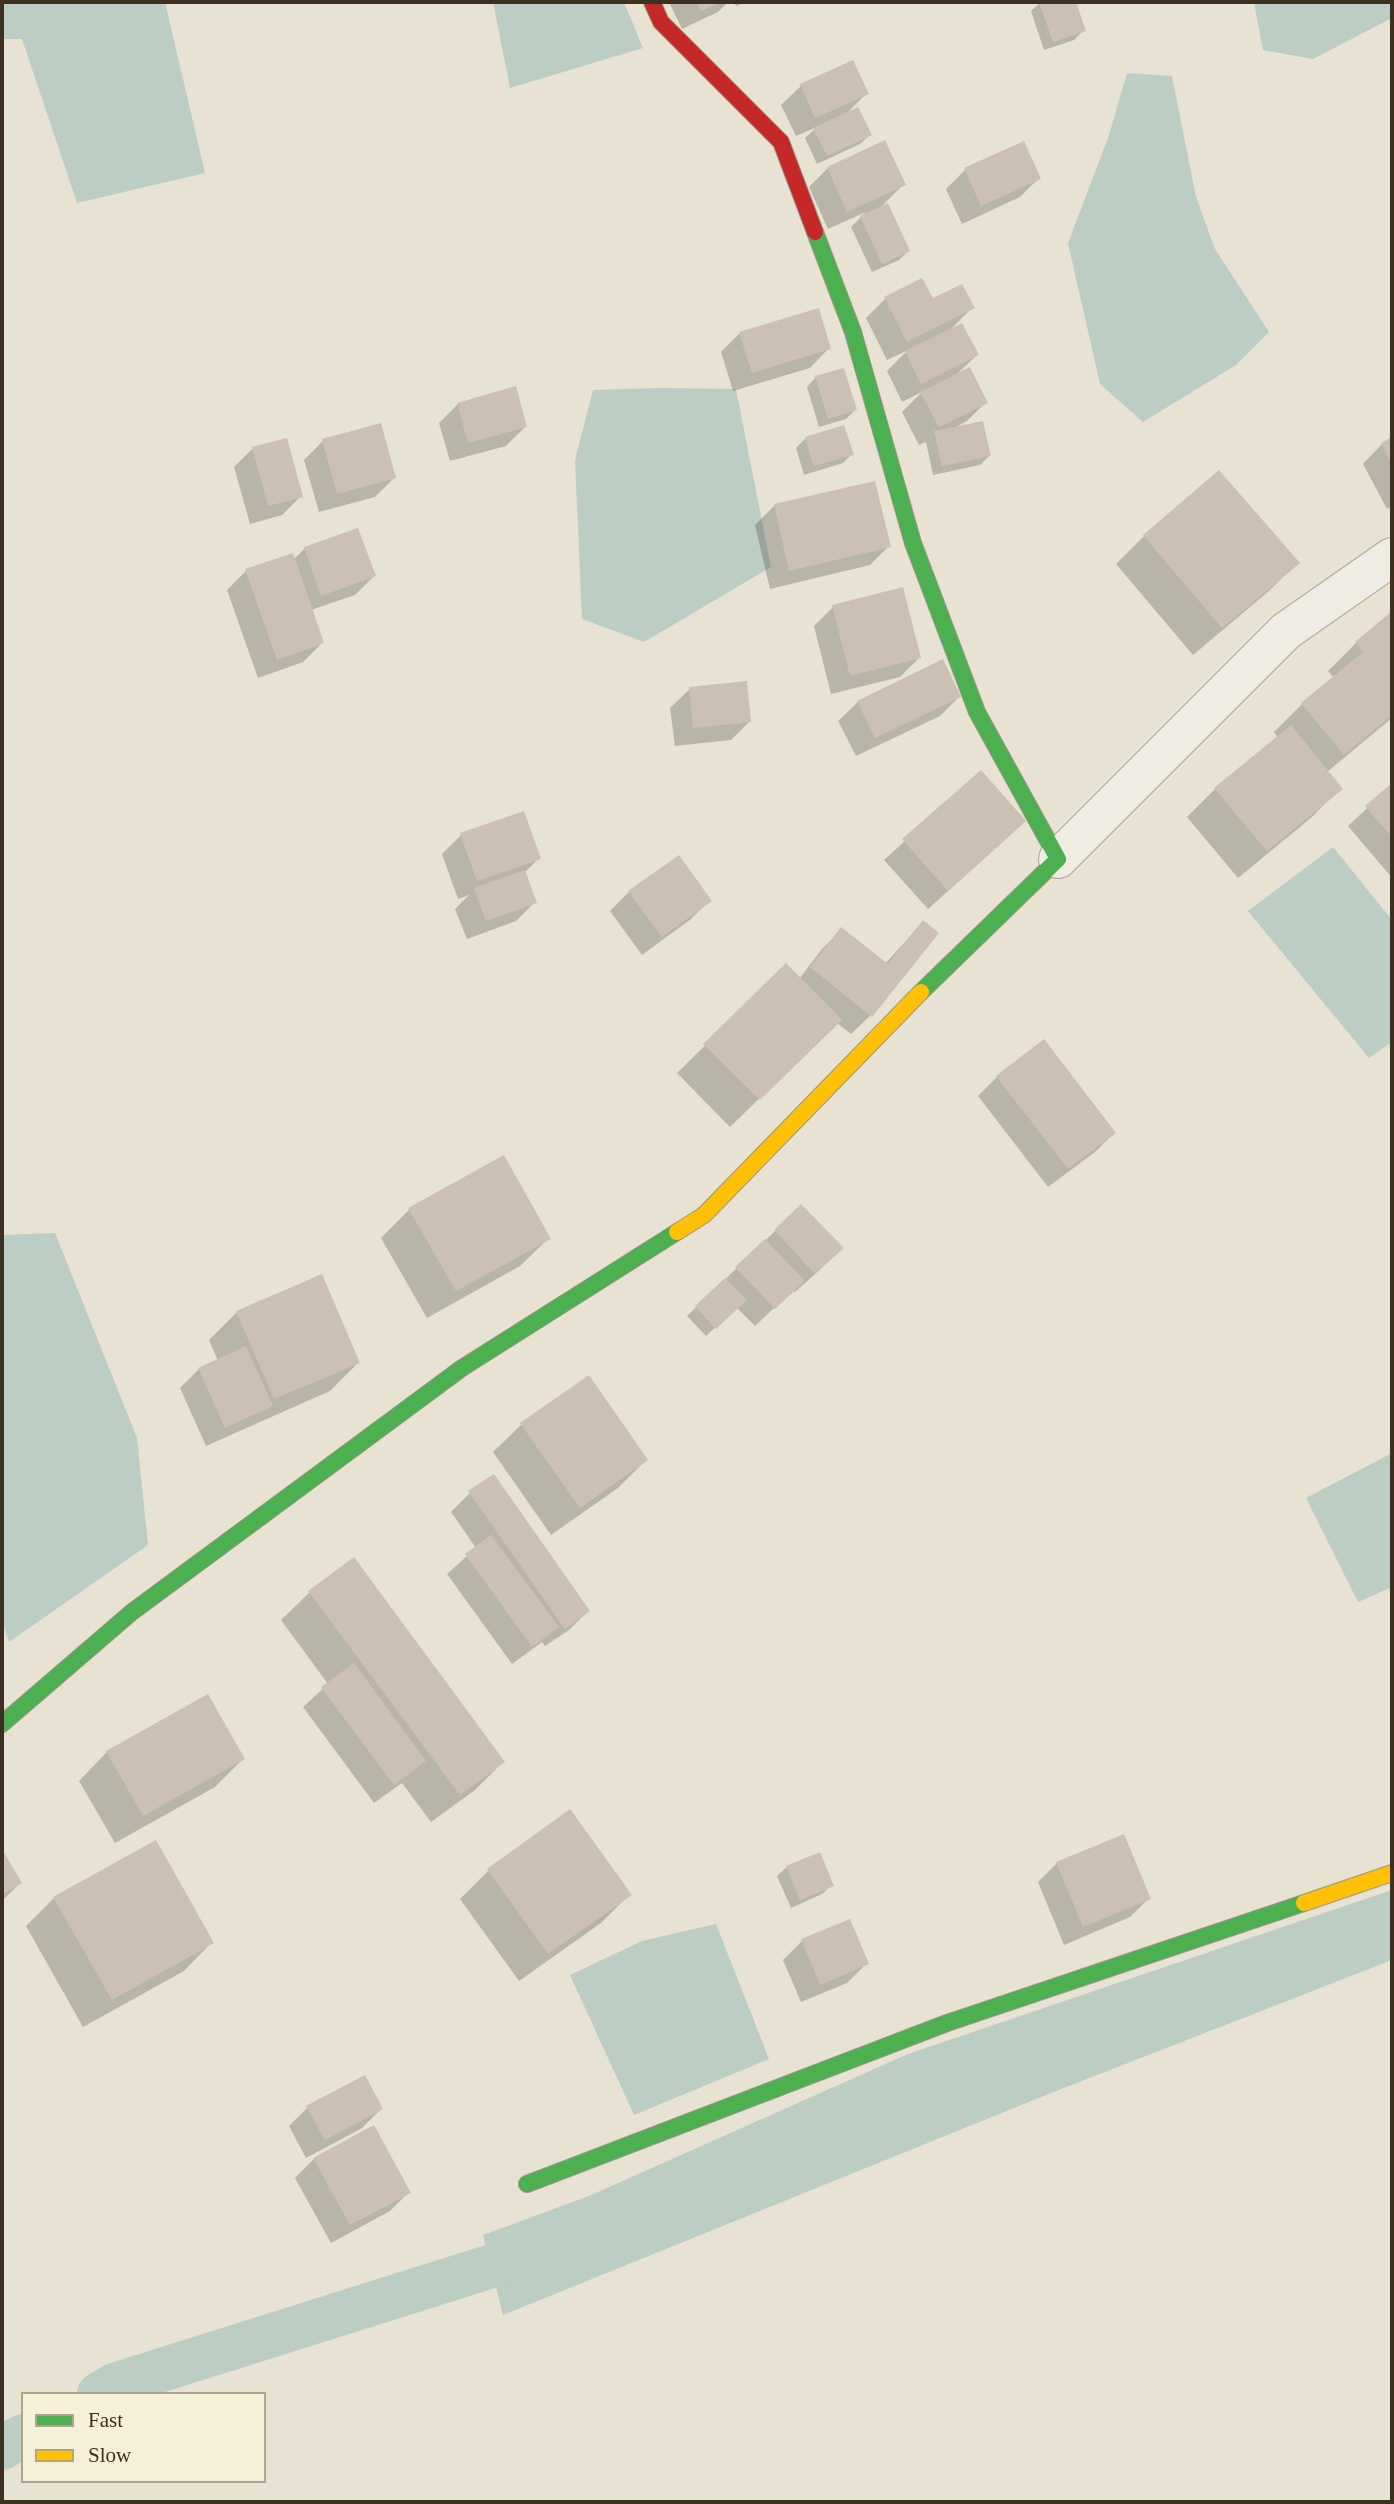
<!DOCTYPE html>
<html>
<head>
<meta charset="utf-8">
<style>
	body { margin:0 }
	#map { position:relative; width:1394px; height:2504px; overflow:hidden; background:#e7e2d1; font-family:Georgia,serif }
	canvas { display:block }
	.frame { position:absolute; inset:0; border:4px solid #3d3020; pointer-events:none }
	.legend { position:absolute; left:21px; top:2392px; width:245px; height:91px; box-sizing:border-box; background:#f7f0d8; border:2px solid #ada38e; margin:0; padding:9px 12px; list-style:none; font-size:21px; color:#3d3020 }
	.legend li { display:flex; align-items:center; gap:14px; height:35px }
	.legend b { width:35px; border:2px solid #ada38e }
</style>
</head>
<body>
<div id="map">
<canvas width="1394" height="2504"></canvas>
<div class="frame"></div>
<ul class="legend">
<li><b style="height:9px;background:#4caf50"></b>Fast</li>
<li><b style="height:9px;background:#ffc107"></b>Slow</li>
</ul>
</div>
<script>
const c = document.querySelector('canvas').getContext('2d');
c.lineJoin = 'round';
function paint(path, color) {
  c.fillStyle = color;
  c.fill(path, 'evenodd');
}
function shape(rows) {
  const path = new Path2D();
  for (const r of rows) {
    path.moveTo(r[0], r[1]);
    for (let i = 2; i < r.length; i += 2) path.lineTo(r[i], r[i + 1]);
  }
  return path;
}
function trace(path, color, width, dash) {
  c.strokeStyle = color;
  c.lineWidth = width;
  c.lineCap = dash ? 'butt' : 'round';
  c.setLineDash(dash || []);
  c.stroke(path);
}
paint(shape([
	[2,2,165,2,205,173,77,203,22,39,2,39],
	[493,2,624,2,643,48,510,88],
	[1254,2,1392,2,1392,18,1313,59,1263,50],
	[1127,73,1172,76,1196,197,1215,249,1269,332,1236,365,1143,422,1100,384,1068,243,1108,138],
	[661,388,736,389,771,567,644,642,582,619,575,460,593,390],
	[1333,847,1392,920,1392,1042,1369,1058,1248,911],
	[55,1233,137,1438,148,1545,9,1642,2,1621,2,1235],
	[1392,1453,1392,1587,1358,1602,1306,1498],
	[1392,1890,1392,1960,1051,2093,503,2315,483,2235,589,2196,908,2054],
	[716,1924,769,2059,634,2115,570,1975,642,1941]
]), '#bccdc4');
paint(shape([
	[669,2,728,2,718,12,682,29],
	[734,2,746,2,736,6],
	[1041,2,1074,2,1084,30,1074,40,1044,50,1031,11],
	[852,62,866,94,846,114,870,135,860,144,817,164,805,138,817,127,796,136,781,105,801,86],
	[828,168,904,184,879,209,908,251,899,260,872,272,851,227,866,212,828,229,809,187],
	[965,170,1039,178,1020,197,962,224,946,189],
	[922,281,932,300,973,307,950,330,977,355,956,375,986,402,967,421,954,428,989,456,980,465,933,475,926,442,919,445,902,412,922,392,902,402,887,371,908,350,887,360,866,318,885,299],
	[740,333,829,348,810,368,733,391,721,352],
	[816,377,855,410,846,419,819,427,807,387],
	[458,404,525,427,506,446,450,461,439,423],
	[806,438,852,454,843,463,804,475,796,448],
	[1392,439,1392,506,1387,509,1363,464,1382,444],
	[323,441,394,478,375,497,319,512,304,460],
	[253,448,301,496,282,515,250,524,234,467],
	[1219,472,1297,563,1269,591,1193,655,1116,564,1144,536],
	[774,506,889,546,870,565,770,589,755,525],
	[305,548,374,576,355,595,311,610,322,643,303,662,258,678,227,590,246,571,293,560],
	[833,607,919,658,900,677,831,694,814,626],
	[1392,613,1392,718,1327,772,1340,788,1312,817,1238,878,1187,817,1215,789,1278,738,1274,732,1302,704,1334,678,1328,671,1356,643],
	[942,662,959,697,940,716,856,756,838,721,858,702],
	[690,689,750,721,731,740,675,746,670,708],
	[980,773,1005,840,928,909,884,860],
	[1392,785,1392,878,1348,826],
	[522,813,539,858,525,872,535,902,516,921,467,939,455,909,469,895,458,899,442,854,461,835],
	[629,892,710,900,691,919,642,955,610,911],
	[923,922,870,1016,851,1034,837,1023,730,1127,677,1073,786,966,799,979,822,949,841,930,885,964],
	[997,1077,1114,1133,1095,1152,1048,1187,978,1096],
	[801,1206,823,1267,795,1292,793,1290,755,1326,737,1308,706,1336,687,1316],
	[409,1210,549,1238,520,1266,427,1318,381,1238],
	[237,1312,358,1363,330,1391,206,1446,180,1388,199,1369,218,1361,209,1340],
	[522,1424,646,1460,618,1488,551,1535,493,1452],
	[470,1493,588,1611,569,1630,545,1646,542,1642,512,1664,447,1574,476,1548,451,1512],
	[310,1592,503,1762,475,1790,431,1822,402,1783,374,1803,303,1707,328,1684,281,1620],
	[107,1752,243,1759,215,1787,115,1843,79,1781],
	[570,1812,630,1894,601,1923,519,1981,460,1899,488,1871],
	[2,1852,20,1883,2,1901],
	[1057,1863,1149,1898,1130,1917,1064,1945,1038,1882],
	[787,1867,832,1885,822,1894,791,1908,777,1876],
	[54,1898,212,1942,184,1971,83,2027,26,1926],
	[802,1941,866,1964,847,1983,801,2002,783,1960],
	[308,2107,381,2109,362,2128,306,2158,289,2126],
	[314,2159,409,2192,390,2211,331,2243,295,2178]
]), '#0003');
trace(shape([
	[99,2394,114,2385,546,2249],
	[2,2448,23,2436]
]), '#bccdc4', 44);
paint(shape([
	[697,2,721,2,701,11],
	[1039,2,1076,2,1086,31,1053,42],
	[853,60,869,94,815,118,800,84],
	[858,107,872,135,827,156,813,128],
	[885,140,906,185,847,212,827,167],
	[1024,141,1041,179,981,206,964,168],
	[888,203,910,251,882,264,860,216],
	[922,278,933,298,962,284,975,308,907,342,884,297],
	[819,308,831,349,752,373,739,332],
	[962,323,979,355,921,384,905,351],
	[970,367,988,403,939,427,920,392],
	[844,368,857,410,828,419,815,376],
	[516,386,527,427,468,443,457,403],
	[983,421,991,456,942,466,934,431],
	[381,423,396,478,337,494,322,439],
	[844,425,854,455,813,466,805,437],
	[1392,437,1392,465,1381,443],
	[287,438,303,497,268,506,252,447],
	[1219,470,1300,563,1222,628,1143,535],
	[875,481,891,547,789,571,774,504],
	[358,528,376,576,321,596,304,547],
	[293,553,324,643,277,660,245,569],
	[903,587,921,658,850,676,832,605],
	[1392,611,1392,715,1344,755,1301,703,1363,652,1355,642],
	[943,659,961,697,875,738,857,701],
	[747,681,751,722,693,728,689,687],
	[1291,725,1343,789,1267,851,1214,788],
	[981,770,1026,821,948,891,902,839],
	[1392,783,1392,837,1365,806],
	[524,811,541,859,477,881,460,833],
	[679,855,712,901,662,937,628,891],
	[525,870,537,903,486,921,474,888],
	[923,920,939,933,872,1017,810,967,841,927,888,964],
	[786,963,842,1020,760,1100,703,1044],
	[1044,1039,1116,1133,1068,1169,996,1076],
	[504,1155,551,1239,456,1291,408,1208],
	[801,1204,844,1248,815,1274,774,1230],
	[765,1239,805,1281,775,1309,735,1267],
	[322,1274,360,1363,274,1399,236,1311],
	[725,1278,747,1300,716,1329,695,1306],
	[246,1346,273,1406,225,1428,198,1368],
	[589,1375,648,1460,580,1508,520,1423],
	[494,1474,590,1611,565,1629,468,1491],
	[491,1535,559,1627,532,1647,465,1554],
	[354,1557,505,1762,460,1795,308,1591],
	[354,1663,426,1761,394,1785,321,1687],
	[208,1694,245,1759,143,1816,106,1751],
	[570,1809,632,1895,548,1954,487,1869],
	[1124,1834,1151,1899,1083,1927,1056,1862],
	[156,1840,214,1943,112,2000,53,1897],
	[2,1849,22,1883,2,1895],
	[820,1852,834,1886,800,1900,786,1866],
	[850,1919,869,1964,820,1985,801,1939],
	[365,2075,383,2109,325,2140,306,2106],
	[374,2125,411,2193,350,2225,313,2158]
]), '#cbc0b1');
const street = shape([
	[1058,859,1286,631,1392,557]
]);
const fast = shape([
	[815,232,853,332,913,543,977,712,1058,859,921,992],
	[2,1724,132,1612,462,1368,677,1232],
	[527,2184,947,2023,1304,1903]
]);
const slow = shape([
	[677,1232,704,1215,921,992],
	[1304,1903,1392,1873]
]);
const jam = shape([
	[652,2,661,22,781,142,815,232]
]);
trace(street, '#aca799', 40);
trace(fast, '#9c9689', 18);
trace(slow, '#9c9689', 18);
trace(jam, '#9c9689', 18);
trace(street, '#efece3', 38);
trace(fast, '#4caf50', 16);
trace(slow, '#ffc107', 16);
trace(jam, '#c62828', 16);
</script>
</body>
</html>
